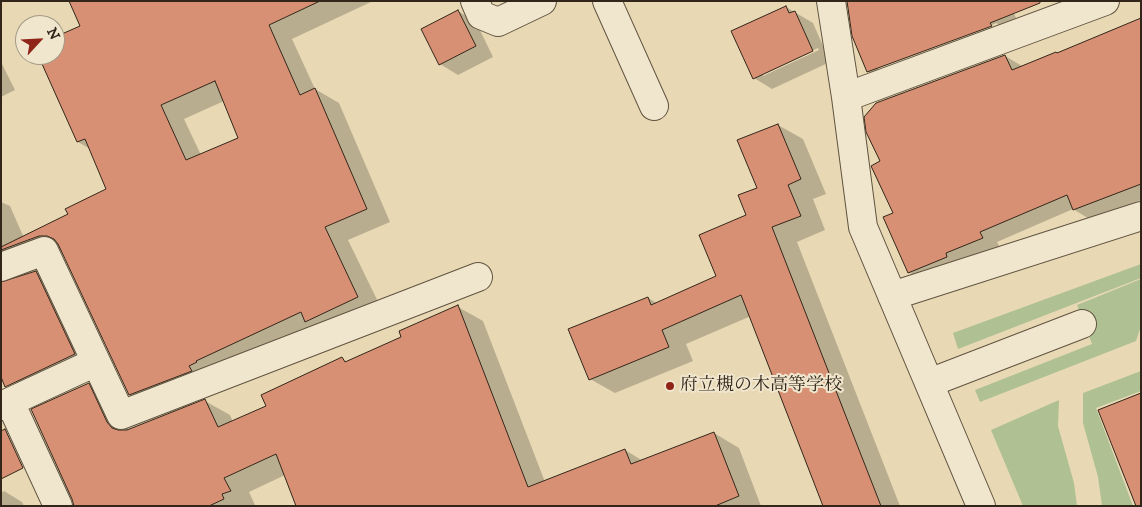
<!DOCTYPE html>
<html>
<head>
<meta charset="utf-8">
<style>
	body { margin:0 }
	#map { position:relative; width:1142px; height:507px; overflow:hidden; background:#e8d9b4; font-family:"IM FELL DW Pica",serif }
	canvas { display:block }
	.frame { position:absolute; inset:0; border:2px solid #32261a; pointer-events:none }
	.north { position:absolute; left:15px; top:15px; width:50px; height:50px; box-sizing:border-box; background:#f0e6ce; border:1px solid #a49986; border-radius:50%; rotate:65deg; font-size:14px; font-weight:700; line-height:20px; text-align:center; color:#32261a }
	.north::after { content:''; display:block; margin:auto; width:18px; height:22px; background:#8f2418; clip-path:polygon(50% 0,100% 100%,50% 72%,0 100%) }
</style>
</head>
<body>
<div id="map">
<canvas width="1142" height="507"></canvas>
<div class="frame"></div>
<div class="north">N</div>
</div>
<script>
const c = document.querySelector('canvas').getContext('2d');
c.lineJoin = 'round';
function paint(path, color) {
  c.fillStyle = color;
  c.fill(path, 'evenodd');
}
function shape(rows) {
  const path = new Path2D();
  for (const r of rows) {
    path.moveTo(r[0], r[1]);
    for (let i = 2; i < r.length; i += 2) path.lineTo(r[i], r[i + 1]);
  }
  return path;
}
function trace(path, color, width, dash) {
  c.strokeStyle = color;
  c.lineWidth = width;
  c.lineCap = dash ? 'butt' : 'round';
  c.setLineDash(dash || []);
  c.stroke(path);
}
function write(font, color, halo, rows, align = 'center') {
  c.font = font + ' "IM FELL DW Pica","Noto Serif JP",serif';
  c.lineWidth = 4;
  c.setLineDash([]);
  c.textBaseline = 'middle';
  c.strokeStyle = halo;
  c.fillStyle = color;
  for (const [text, x, y, turn = 0] of rows) {
    c.save();
    c.translate(x, y);
    c.rotate((+turn || 0) * Math.PI / 180);
    c.textAlign = isNaN(turn) ? turn : align;
    if (halo) c.strokeText(text, 0, 0);
    c.fillText(text, 0, 0);
    c.restore();
  }
}
paint(shape([
	[1141,264,1141,278,958,349,953,333],
	[1141,279,1141,326,1136,341,980,402,975,390,1092,344,1077,305],
	[1141,371,1141,391,1096,408,1133,506,1102,506,1098,477,1083,423,1083,393],
	[1059,400,1058,426,1074,483,1077,506,1023,506,991,430]
]), '#afc092');
paint(shape([
	[70,1,373,1,292,39,315,89,339,103,390,222,348,240,382,310,154,408,130,394,62,250,19,266,9,278,10,282,36,272,60,286,98,368,39,396,15,382,1,369,1,202,10,206,24,238,70,215,107,189,90,149,78,142,39,55,55,55,55,38,81,26],
	[224,101,240,138,201,155,184,119],
	[1009,2,1020,27,885,81,868,72,854,36],
	[997,23,998,25,878,70,878,67],
	[786,7,813,23,830,62,772,89,754,78],
	[818,48,819,50,763,76,763,73],
	[458,11,476,22,493,57,458,75,440,64],
	[1141,19,1141,200,1091,220,1073,209,997,242,1000,248,926,283,909,272,882,162,1005,56,1022,66,1058,54],
	[1,62,15,90,1,97],
	[778,125,803,139,826,194,813,199,825,230,797,242,900,506,825,506,751,316,686,344,693,361,615,393,590,379,648,298,657,303,717,276,748,216],
	[458,307,483,321,545,482,625,450,643,461,714,433,739,448,761,506,297,506,285,475,249,492,255,505,253,506,76,506,88,384,114,399,129,430,205,401,230,415,233,422,268,407,342,359,348,362,403,338],
	[4,491,22,502,24,506,1,506,1,493]
]), '#0003');
const building = shape([
	[69,1,320,1,269,25,300,95,315,88,367,209,325,227,358,297,305,322,301,312,196,361,197,362,189,366,192,371,129,395,58,244,54,239,47,236,39,236,1,250,1,247,68,214,65,209,106,189,85,139,77,142,38,55,55,55,55,37,80,26,69,1],
	[215,81,238,138,186,160,161,105,215,81],
	[847,1,1040,1,1040,3,990,23,992,26,867,72,852,36,847,1],
	[786,6,789,13,795,11,813,51,753,79,731,31,786,6],
	[458,10,476,46,439,65,421,29,458,10],
	[1141,18,1141,184,1073,210,1067,195,980,232,983,238,946,253,947,257,908,273,883,217,893,213,871,166,880,161,866,132,864,117,876,103,1005,55,1012,70,1056,52,1057,53,1141,18],
	[778,124,801,179,788,185,801,216,772,227,881,506,823,506,741,295,662,330,669,347,589,380,568,329,648,297,651,305,716,276,699,235,746,215,738,195,757,188,737,140,778,124],
	[36,271,75,354,5,387,1,377,1,282,36,271],
	[458,305,528,487,625,449,631,464,714,432,739,496,715,506,296,506,276,454,224,478,231,491,222,494,224,499,209,506,74,506,72,499,31,409,89,383,107,422,112,428,118,430,127,430,205,399,218,427,266,406,261,395,342,357,345,362,401,337,399,331,458,305],
	[1141,393,1141,506,1136,506,1098,410,1141,393],
	[5,429,23,468,1,479,1,431,5,429]
]);
paint(building, '#d89074');
trace(building, '#32261a', 1);
const minor = shape([
	[475,1,481,15,498,22,542,1],
	[607,1,654,106],
	[831,1,846,97,863,227,981,506],
	[846,97,1105,1],
	[1,267,44,251,121,415,478,277],
	[892,296,1141,216],
	[929,383,1082,324],
	[10,402,58,506],
	[1,406,96,362]
]);
trace(minor, '#605340', 30);
trace(minor, '#f0e6ce', 28);
for (const [x, y, r, color] of [
	[670,386,5,"#8f2418"]
]) {
  const dot = new Path2D();
  dot.arc(x, y, r, 0, 2 * Math.PI);
  c.fillStyle = color;
  c.fill(dot);
  trace(dot, '#f0e6ce', 2);
}
write('18px', '#32261a', '#f0e6ce', [
	["府立槻の木高等学校",680,386]
], 'left');
</script>
</body>
</html>
